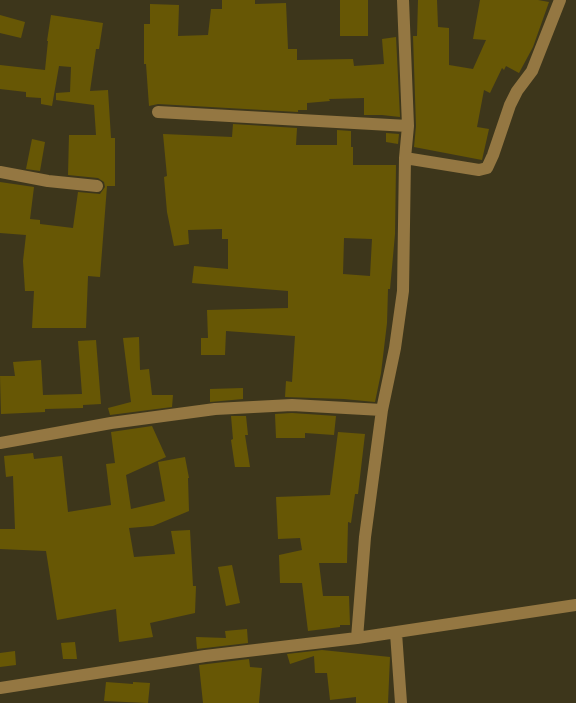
<!DOCTYPE html>
<html>
<head>
<meta charset="utf-8">
<style>
	body { margin:0 }
	canvas { display:block; background:#3d361b }
</style>
</head>
<body>
<canvas width="576" height="703"></canvas>
<script>
const c = document.querySelector('canvas').getContext('2d');
c.lineJoin = 'round';
function paint(path, color) {
  c.fillStyle = color;
  c.fill(path, 'evenodd');
}
function shape(rows) {
  const path = new Path2D();
  for (const r of rows) {
    path.moveTo(r[0], r[1]);
    for (let i = 2; i < r.length; i += 2) path.lineTo(r[i], r[i + 1]);
  }
  return path;
}
function trace(path, color, width, dash) {
  c.strokeStyle = color;
  c.lineWidth = width;
  c.lineCap = dash ? 'butt' : 'round';
  c.setLineDash(dash || []);
  c.stroke(path);
}
paint(shape([
	[222,0,255,0,255,4,286,3,288,49,297,49,297,60,353,59,354,66,384,64,382,39,396,37,400,117,382,115,364,115,364,98,329,99,330,101,307,103,307,110,298,110,298,112,158,104,149,106,146,64,144,64,144,24,150,24,150,4,179,5,178,36,208,35,211,9,222,9],
	[340,0,368,0,368,36,340,36],
	[418,0,437,0,438,27,449,28,449,65,473,69,486,40,473,39,480,0,538,0,549,2,533,47,519,73,506,66,504,70,502,68,490,93,484,90,477,127,489,129,482,160,414,147,416,126,413,36,417,36],
	[0,15,25,22,21,38,0,33],
	[51,15,103,23,99,49,96,49,90,91,108,90,111,138,115,138,115,186,107,186,100,277,88,276,86,328,32,328,34,291,25,291,23,261,26,235,0,233,0,182,34,187,30,219,40,220,40,224,73,228,78,192,100,194,105,187,104,182,98,178,68,175,69,135,96,135,94,105,56,100,56,93,70,92,71,67,59,66,52,106,41,104,41,98,26,97,26,92,0,89,0,65,45,70,48,41,47,41],
	[233,124,297,128,296,145,337,145,337,130,351,131,351,147,353,147,353,165,396,165,395,234,390,289,388,289,387,323,381,373,375,402,344,399,285,397,286,381,292,382,295,336,226,331,225,355,201,355,201,338,208,338,207,310,288,308,288,291,192,283,194,266,228,269,228,239,222,239,222,229,188,230,189,244,174,246,167,212,164,177,167,176,163,134,232,137],
	[344,238,372,239,370,276,343,274],
	[386,133,399,134,398,144,386,142],
	[32,139,45,142,40,171,26,169],
	[139,337,140,370,149,369,152,395,173,395,172,407,110,415,108,408,131,402,123,338],
	[96,340,101,404,83,405,83,408,45,409,45,412,1,414,0,376,15,376,13,362,41,360,43,395,82,394,78,341],
	[243,388,243,399,210,402,210,389],
	[292,413,336,416,334,435,305,433,305,438,276,438,275,414],
	[231,416,246,416,248,435,245,435,250,467,235,467,231,440,233,439],
	[152,426,166,457,126,475,131,509,165,501,158,462,185,457,189,478,188,478,189,511,153,526,129,528,134,557,175,554,171,531,190,530,193,586,196,586,195,613,150,623,153,637,119,642,116,609,57,620,46,551,0,549,0,529,15,529,13,476,6,477,4,456,33,453,34,459,62,456,68,512,111,505,106,464,115,463,111,432],
	[338,432,365,434,358,494,355,494,351,523,348,522,347,563,319,563,323,596,349,596,350,625,340,625,340,627,308,631,302,583,280,583,279,555,302,550,300,538,278,539,276,497,330,495],
	[232,565,240,603,226,606,218,567],
	[247,629,248,643,197,649,196,637,226,638,225,631],
	[75,642,77,659,63,659,61,643],
	[322,650,390,657,388,703,356,703,356,697,330,700,327,673,315,673,314,656,290,664,287,654],
	[15,651,16,665,0,667,0,653],
	[249,659,250,667,262,668,259,703,203,703,199,665],
	[106,682,133,684,133,682,150,683,148,703,104,701]
]), '#675705');
trace(shape([
	[158,112,408,126],
	[405,158,479,170,487,168,493,155,510,105,517,91,532,71,560,0],
	[0,172,48,181,97,186],
	[0,443,111,423,215,409,292,405,382,410],
	[396,633,401,703],
	[357,638,365,537,382,410,395,348,403,291,405,158,408,126,403,0],
	[0,688,205,656,357,638,576,605]
]), '#947742', 12);
</script>
</body>
</html>
